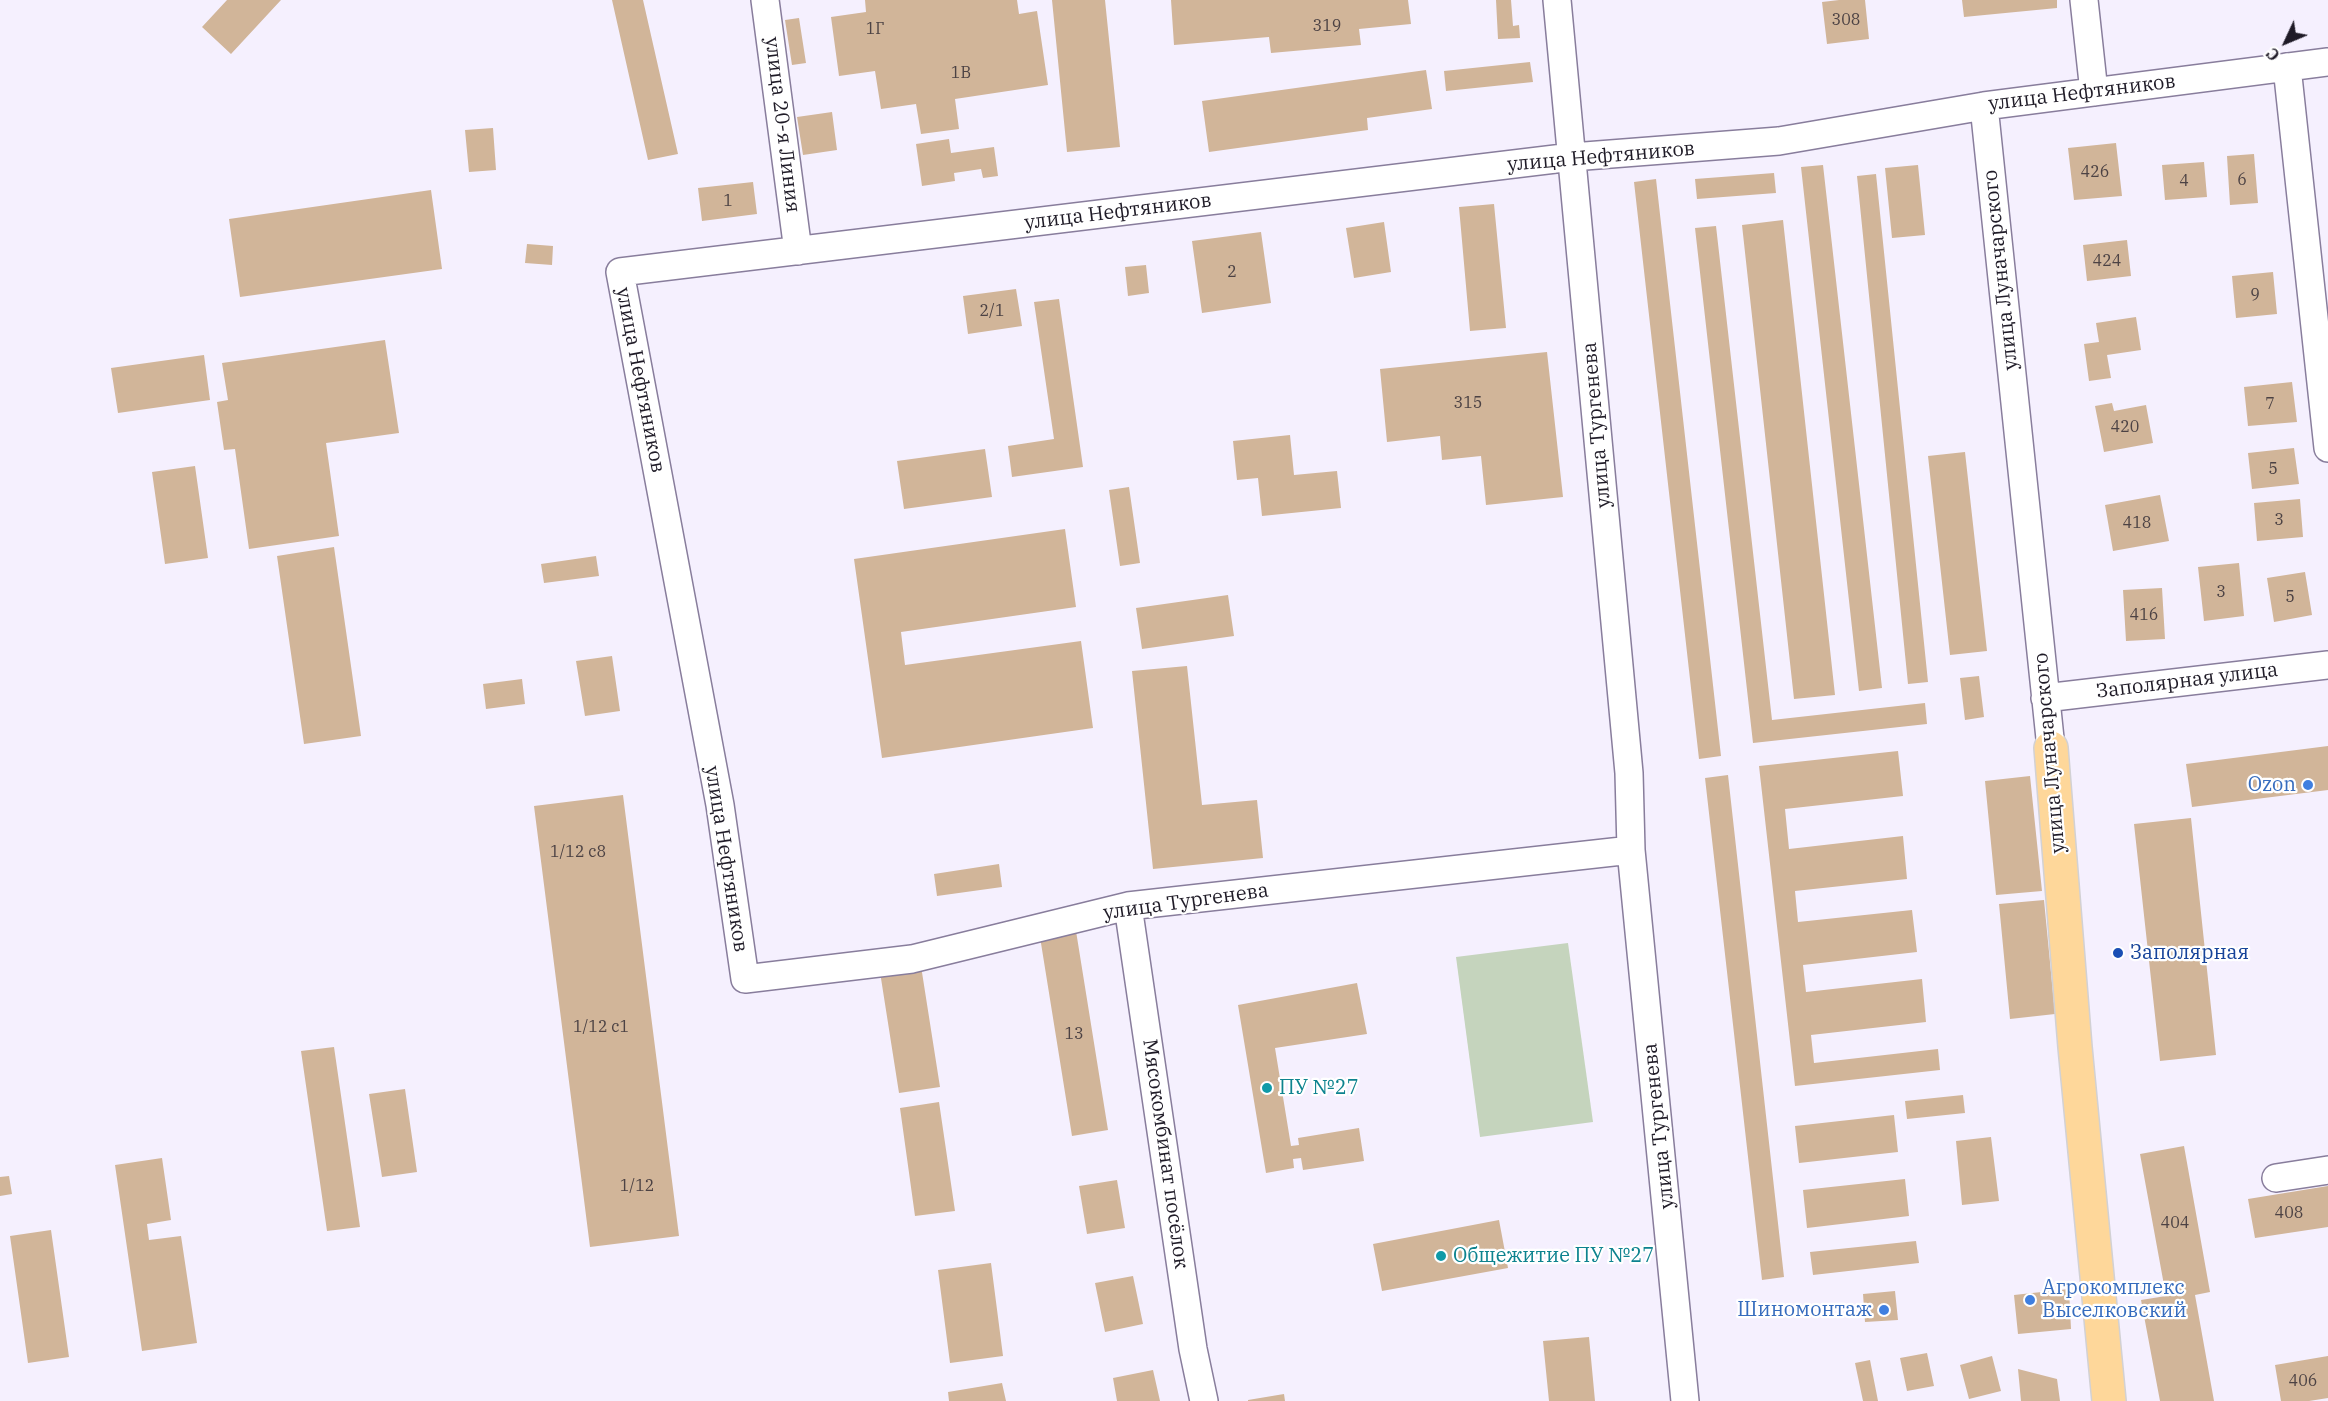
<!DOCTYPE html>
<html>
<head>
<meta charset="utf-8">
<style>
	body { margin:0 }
	#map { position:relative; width:2328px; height:1401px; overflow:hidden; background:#f5f0fe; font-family:"IBM Plex Serif",serif }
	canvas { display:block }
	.north { position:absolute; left:2256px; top:12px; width:60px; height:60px; -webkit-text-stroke:4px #fff; paint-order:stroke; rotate:226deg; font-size:16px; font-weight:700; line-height:24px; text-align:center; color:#1f1b27 }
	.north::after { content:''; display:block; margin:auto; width:21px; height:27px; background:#1f1b27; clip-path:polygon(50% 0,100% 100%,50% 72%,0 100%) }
</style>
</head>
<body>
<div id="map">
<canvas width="2328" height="1401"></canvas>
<div class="north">С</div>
</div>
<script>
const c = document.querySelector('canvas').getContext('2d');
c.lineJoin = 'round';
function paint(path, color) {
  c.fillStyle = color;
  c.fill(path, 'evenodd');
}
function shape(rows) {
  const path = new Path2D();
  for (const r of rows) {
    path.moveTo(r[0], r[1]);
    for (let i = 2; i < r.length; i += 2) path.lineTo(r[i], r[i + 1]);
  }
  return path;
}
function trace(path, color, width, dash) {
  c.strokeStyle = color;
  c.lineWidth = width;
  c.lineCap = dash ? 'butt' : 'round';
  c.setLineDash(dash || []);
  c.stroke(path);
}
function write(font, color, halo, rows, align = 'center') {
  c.font = font + ' "IBM Plex Serif",serif';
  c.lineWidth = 4.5;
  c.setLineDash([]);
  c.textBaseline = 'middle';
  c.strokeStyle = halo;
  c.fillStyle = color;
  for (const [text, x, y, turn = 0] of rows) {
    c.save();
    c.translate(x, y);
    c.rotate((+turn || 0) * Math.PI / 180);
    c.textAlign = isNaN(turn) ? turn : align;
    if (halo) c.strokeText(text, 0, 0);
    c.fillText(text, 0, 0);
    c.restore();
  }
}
paint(shape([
	[1568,943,1593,1122,1480,1137,1456,957]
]), '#c5d4bd');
paint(shape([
	[227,0,281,0,231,54,202,27],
	[612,0,643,0,678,154,648,160],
	[865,0,1017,0,1019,14,1037,11,1048,85,955,99,959,129,921,134,916,104,881,109,875,71,839,76,831,17,866,12],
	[1052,0,1105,0,1120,147,1067,152],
	[1171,0,1408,0,1411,24,1359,29,1361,45,1271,53,1269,37,1174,45],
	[1496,0,1511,0,1513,26,1519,25,1520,38,1498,39],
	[1839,0,1865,0,1869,39,1827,44,1822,2],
	[1962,0,2057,0,2057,8,1964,17],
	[799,18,806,63,792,65,785,20],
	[1530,62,1533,82,1446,91,1444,71],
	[1426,70,1432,109,1367,118,1368,130,1209,152,1202,101],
	[832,112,837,150,803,155,797,117],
	[493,128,496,170,469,172,465,130],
	[949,139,951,153,994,147,998,176,983,178,981,169,954,173,955,181,922,186,916,144],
	[2116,143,2122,196,2074,200,2068,148],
	[2254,154,2258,203,2230,205,2227,156],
	[2204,162,2207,197,2165,200,2162,165],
	[1823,165,1882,688,1859,691,1801,167],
	[1918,165,1925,235,1892,238,1885,168],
	[1774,173,1776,193,1697,199,1695,179],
	[1876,174,1928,682,1908,684,1857,176],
	[1656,179,1721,756,1699,759,1634,182],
	[753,182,757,214,702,221,698,188],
	[431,190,442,269,240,297,229,219],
	[1494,204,1506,328,1470,331,1459,207],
	[1783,220,1835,695,1794,699,1742,225],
	[1384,222,1391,272,1354,278,1346,228],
	[1716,226,1772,720,1925,703,1927,724,1753,743,1695,228],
	[1261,232,1271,303,1202,313,1192,241],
	[2127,240,2131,276,2087,281,2083,245],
	[527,244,553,246,552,265,525,263],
	[1146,265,1149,293,1128,296,1125,267],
	[2273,272,2277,314,2236,318,2232,276],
	[1016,289,1022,326,968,334,963,296],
	[1059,299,1083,467,1012,477,1008,446,1054,439,1034,302],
	[2136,317,2141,350,2107,355,2111,378,2089,381,2084,344,2099,342,2096,323],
	[385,340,399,433,326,443,339,536,249,549,235,449,224,450,217,402,228,400,222,363],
	[1547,352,1563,497,1486,505,1481,456,1442,460,1440,436,1387,442,1380,369],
	[204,355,210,400,118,413,111,368],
	[2292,382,2297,422,2248,426,2244,387],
	[2112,403,2114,411,2146,405,2153,443,2104,452,2095,406],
	[1290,435,1294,475,1337,471,1341,508,1262,516,1258,478,1237,480,1233,441],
	[2294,448,2299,484,2252,489,2248,453],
	[985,449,992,497,904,509,897,461],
	[1965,452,1987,651,1950,655,1928,456],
	[195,466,208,558,165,564,152,472],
	[1129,487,1140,563,1120,566,1109,490],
	[2160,495,2169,541,2113,551,2105,505],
	[2300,499,2303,537,2257,541,2254,503],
	[1065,529,1076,607,901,632,905,665,1081,641,1093,728,882,758,854,559],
	[334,547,361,736,304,744,277,556],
	[596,556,599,576,544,583,541,564],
	[2239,563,2244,616,2204,621,2198,567],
	[2305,572,2312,615,2274,622,2267,578],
	[2162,588,2165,639,2126,641,2123,590],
	[1228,595,1234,636,1142,649,1136,608],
	[612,656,620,711,585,716,576,661],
	[1187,666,1202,805,1257,800,1263,858,1153,869,1132,671],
	[1979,676,1984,717,1965,720,1960,678],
	[522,679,525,704,486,709,483,684],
	[2328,746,2328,790,2192,807,2186,764],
	[1898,751,1903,796,1785,809,1789,849,1903,836,1907,879,1795,891,1798,922,1912,910,1917,952,1803,965,1806,992,1922,979,1926,1022,1811,1035,1814,1063,1938,1049,1940,1070,1795,1086,1759,766],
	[1728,775,1784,1277,1762,1280,1705,778],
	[2030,776,2042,891,1996,895,1985,781],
	[623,795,679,1236,590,1247,534,806],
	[2191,818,2216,1055,2160,1061,2134,824],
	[999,864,1002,887,937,896,934,874],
	[2044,900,2055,1014,2010,1019,1999,904],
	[1076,931,1108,1130,1072,1136,1040,937],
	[921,966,940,1087,899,1093,880,972],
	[1357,983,1367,1034,1275,1048,1291,1146,1299,1145,1298,1138,1359,1128,1364,1161,1303,1170,1301,1158,1293,1159,1294,1168,1266,1173,1238,1005],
	[334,1047,360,1227,327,1231,301,1051],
	[405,1089,417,1172,382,1177,369,1094],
	[1963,1095,1965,1113,1907,1119,1905,1101],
	[939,1102,955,1211,915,1216,900,1108],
	[1894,1115,1898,1152,1799,1163,1795,1126],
	[1991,1137,1999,1201,1962,1205,1956,1141],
	[2184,1146,2210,1292,2195,1295,2214,1401,2160,1401,2141,1300,2166,1296,2140,1154],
	[162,1158,171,1220,147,1224,149,1240,181,1236,197,1343,142,1351,115,1165],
	[9,1176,12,1194,0,1196,0,1177],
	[1905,1179,1909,1216,1807,1228,1803,1190],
	[1117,1180,1125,1228,1087,1234,1079,1186],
	[2328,1186,2328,1227,2255,1238,2248,1199],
	[1499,1220,1508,1268,1382,1291,1373,1244],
	[51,1230,69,1357,28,1363,10,1236],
	[1916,1241,1919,1263,1813,1275,1810,1252],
	[991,1263,1003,1356,950,1363,938,1270],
	[1133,1276,1143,1324,1105,1332,1095,1283],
	[2069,1289,2071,1329,2018,1334,2014,1295],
	[1895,1291,1898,1320,1865,1322,1863,1294],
	[1589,1337,1595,1401,1549,1401,1543,1341],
	[1927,1353,1934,1386,1907,1391,1900,1358],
	[1992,1356,2001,1391,1969,1399,1960,1365],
	[2328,1356,2328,1398,2309,1401,2281,1401,2275,1365],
	[1870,1360,1878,1401,1863,1401,1855,1363],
	[2018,1369,2057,1379,2060,1401,2021,1401],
	[1153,1370,1160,1401,1117,1401,1113,1378],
	[1002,1383,1006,1401,949,1401,948,1392],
	[1284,1394,1285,1401,1248,1401,1248,1400]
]), '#d1b599');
const minor = shape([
	[765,0,798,251],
	[1557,0,1629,773,1631,850,1685,1401],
	[2084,0,2094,92],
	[2287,67,2328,448],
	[1984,106,2051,748],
	[2045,698,2328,665],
	[1631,850,1128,906,912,959,745,979,720,805,620,272,1572,157,1779,141,1984,106,2328,62],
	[1128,906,1193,1349,1204,1401],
	[2276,1178,2328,1170]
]);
const major = shape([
	[2051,748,2075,1047,2109,1401]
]);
trace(minor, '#887d9c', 30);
trace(major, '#d2d1d4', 36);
trace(minor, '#fff', 27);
trace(major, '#fed79a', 33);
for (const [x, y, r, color] of [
	[2308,785,6,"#3f7fe0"],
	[2118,953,6,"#1a4fb4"],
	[1267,1088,6,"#0f9aa8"],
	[1441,1256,6,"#0f9aa8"],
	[2030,1300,6,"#3f7fe0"],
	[1884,1310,6,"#3f7fe0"]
]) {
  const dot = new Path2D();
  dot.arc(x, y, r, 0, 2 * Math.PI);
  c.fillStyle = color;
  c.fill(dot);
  trace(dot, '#fff', 2);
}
write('16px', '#4c4244', null, [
	["308",1846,20],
	["319",1327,26],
	["1Г",875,29],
	["1В",961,73],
	["426",2095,172],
	["6",2242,180],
	["4",2184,181],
	["1",728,201],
	["424",2107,261],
	["2",1232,272],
	["9",2255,295],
	["2/1",992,311],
	["315",1468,403],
	["7",2270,404],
	["420",2125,427],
	["5",2273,469],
	["3",2279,520],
	["418",2137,523],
	["3",2221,592],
	["5",2290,597],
	["416",2144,615],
	["1/12 с8",578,852],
	["1/12 с1",601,1027],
	["13",1074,1034],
	["1/12",637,1186],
	["408",2289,1213],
	["404",2175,1223],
	["406",2303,1381]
]);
write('20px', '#1f1b27', '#fff', [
	["улица Нефтяников",2082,93,-7],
	["улица 20-я Линия",782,125,83],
	["улица Нефтяников",1601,157,-5],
	["улица Нефтяников",1118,212,-7],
	["улица Луначарского",2001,270,-96],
	["улица Нефтяников",640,380,79],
	["улица Тургенева",1597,425,-95],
	["Заполярная улица",2187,681,-7],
	["улица Луначарского",2050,753,-95],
	["улица Нефтяников",726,859,81],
	["улица Тургенева",1186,902,-8],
	["улица Тургенева",1659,1126,-96],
	["Мясокомбинат посёлок",1165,1154,82]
]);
write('20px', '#366cbe', '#fff', [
	["Ozon",2296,785],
	["Агрокомплекс",2042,1288,"left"],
	["Выселковский",2042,1311,"left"],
	["Шиномонтаж",1872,1310]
], 'right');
write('20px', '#164399', '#fff', [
	["Заполярная",2130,953]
], 'left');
write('20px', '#0d838f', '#fff', [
	["ПУ №27",1279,1088],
	["Общежитие ПУ №27",1453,1256]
], 'left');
</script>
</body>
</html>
